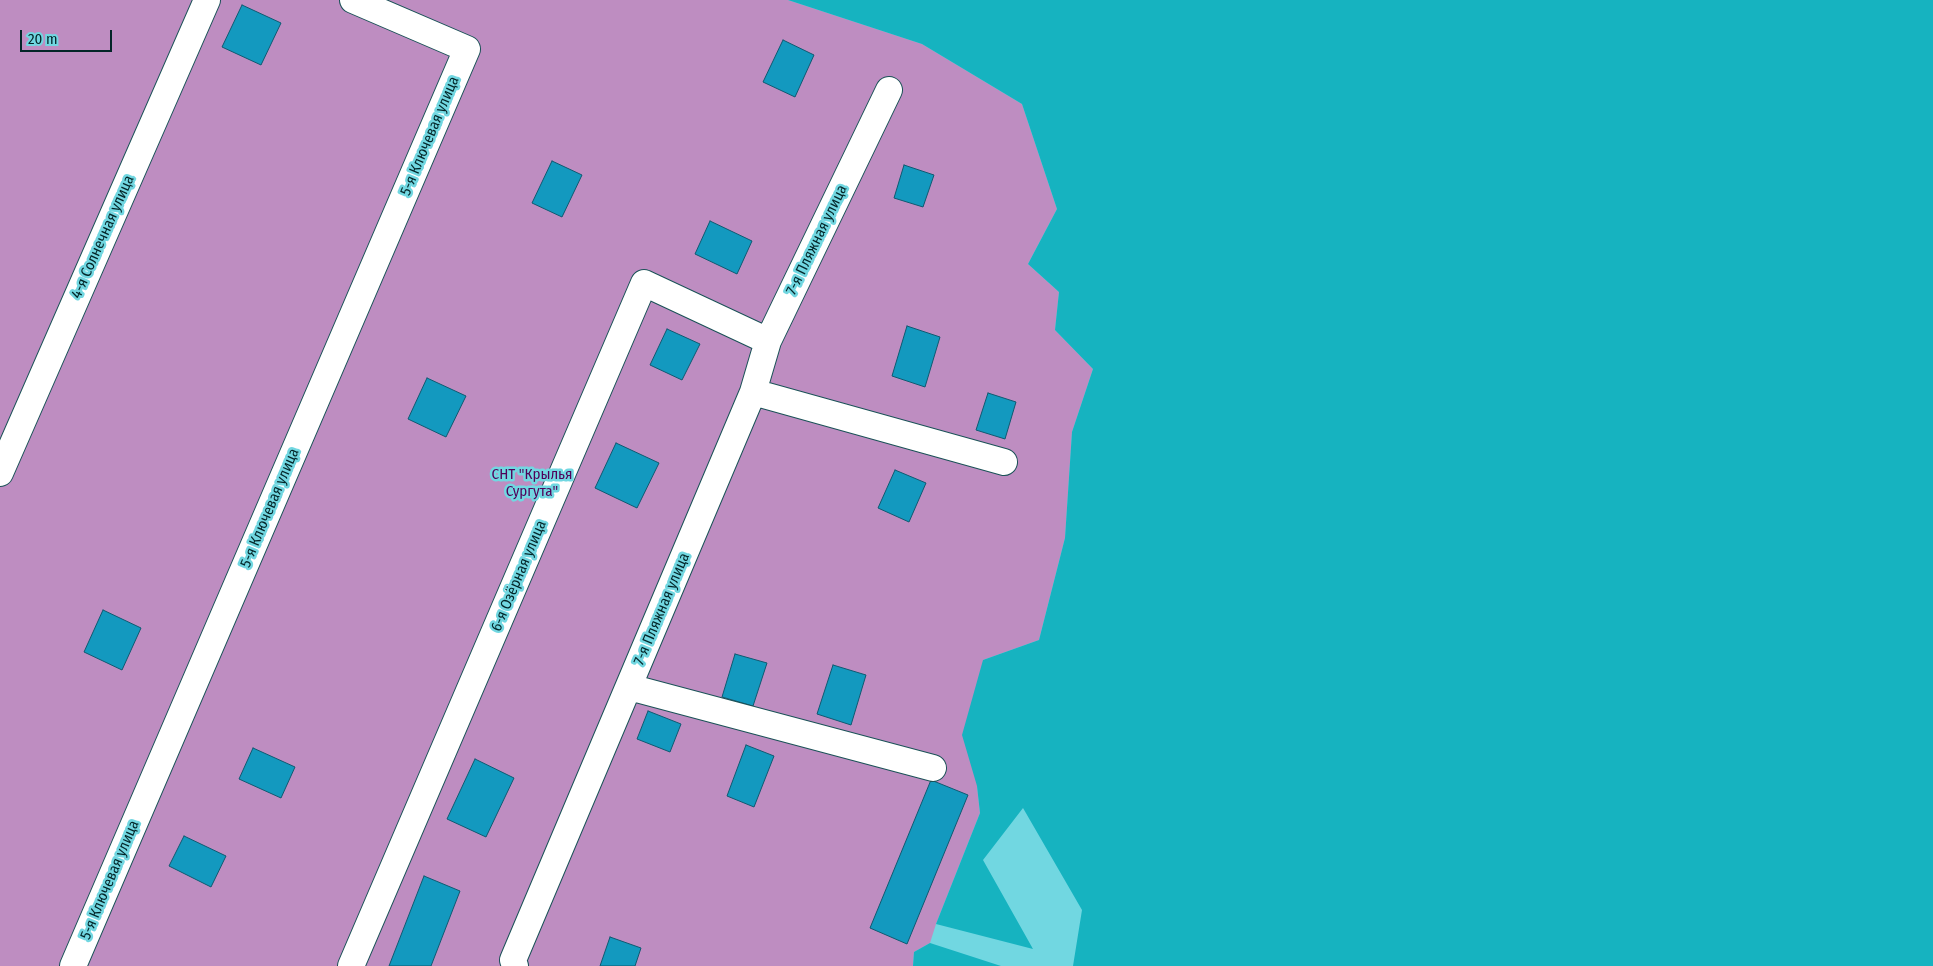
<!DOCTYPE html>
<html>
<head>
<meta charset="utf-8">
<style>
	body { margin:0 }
	#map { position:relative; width:1933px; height:966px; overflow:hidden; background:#71d7e1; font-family:"Fira Sans Condensed",sans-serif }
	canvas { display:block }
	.scale { position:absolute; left:20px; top:30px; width:92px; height:22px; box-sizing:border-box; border:2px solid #032528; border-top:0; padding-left:6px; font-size:15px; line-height:18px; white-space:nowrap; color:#032528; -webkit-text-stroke:4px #71d7e1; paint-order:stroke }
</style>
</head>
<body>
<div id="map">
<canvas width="1933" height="966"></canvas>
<div class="scale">20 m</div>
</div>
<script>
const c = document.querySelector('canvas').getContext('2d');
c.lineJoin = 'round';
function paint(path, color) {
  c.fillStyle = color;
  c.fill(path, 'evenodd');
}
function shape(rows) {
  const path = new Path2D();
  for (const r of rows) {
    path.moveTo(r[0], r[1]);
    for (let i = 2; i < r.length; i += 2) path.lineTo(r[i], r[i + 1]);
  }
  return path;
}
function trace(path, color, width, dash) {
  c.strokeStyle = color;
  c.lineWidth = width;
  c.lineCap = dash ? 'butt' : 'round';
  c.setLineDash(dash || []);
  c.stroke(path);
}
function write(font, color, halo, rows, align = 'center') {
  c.font = font + ' "Fira Sans Condensed",sans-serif';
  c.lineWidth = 5;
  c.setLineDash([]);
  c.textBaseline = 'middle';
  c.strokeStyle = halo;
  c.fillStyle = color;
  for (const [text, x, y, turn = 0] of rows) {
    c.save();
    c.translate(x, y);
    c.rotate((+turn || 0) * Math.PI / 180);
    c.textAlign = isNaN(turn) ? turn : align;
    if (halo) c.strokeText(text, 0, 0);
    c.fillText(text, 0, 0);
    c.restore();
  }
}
paint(shape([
	[0,0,788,0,922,44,1022,104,1057,209,1028,264,1059,292,1055,330,1093,369,1072,432,1065,538,1039,640,983,660,977,786,980,813,936,924,930,943,914,952,913,966,0,966]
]), '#be8dc1');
paint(shape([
	[788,0,1933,0,1933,966,1073,966,1082,910,1023,808,983,860,1033,949,936,924,980,813,977,786,962,735,983,660,1039,640,1065,538,1072,432,1093,369,1055,330,1059,292,1028,264,1057,209,1022,104,922,44],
	[930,943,1001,966,913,966,914,952]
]), '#16b3c0');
const building = shape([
	[242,5,281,23,261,65,222,47,242,5],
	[783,40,814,55,795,97,763,82,783,40],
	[552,161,582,175,562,217,532,203,552,161],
	[904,165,934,175,923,207,894,198,904,165],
	[710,221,752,241,737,274,695,254,710,221],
	[907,326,940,337,925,387,892,376,907,326],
	[667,329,700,344,682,380,650,365,667,329],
	[427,378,466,396,446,437,408,419,427,378],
	[988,393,1016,402,1005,439,976,430,988,393],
	[616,443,659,463,637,508,595,488,616,443],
	[895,470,926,483,909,522,878,508,895,470],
	[103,610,141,628,122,670,84,652,103,610],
	[735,654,767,663,753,706,722,697,735,654],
	[833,665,866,675,851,725,817,714,833,665],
	[648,711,681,724,670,752,637,739,648,711],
	[746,745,774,756,754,807,727,796,746,745],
	[253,748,295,767,281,798,239,779,253,748],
	[475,759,514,778,486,837,447,819,475,759],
	[931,780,968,795,907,944,870,928,931,780],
	[184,836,226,856,211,887,169,866,184,836],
	[424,876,460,891,431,966,389,966,424,876],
	[610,937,641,948,635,966,600,966,610,937]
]);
paint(building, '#1399bf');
trace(building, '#0f5a71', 1);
const street = shape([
	[753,392,1004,462],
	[0,473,207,0],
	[629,687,933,768],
	[73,966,467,49,353,0],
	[351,966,644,283,768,341],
	[515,966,513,960,753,392,768,341,889,90]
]);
trace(street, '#1a5257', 28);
trace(street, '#fff', 26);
write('15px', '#032528', '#71d7e1', [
	["5-я Ключевая улица",430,136,-67],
	["4-я Солнечная улица",103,237,-66],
	["7-я Пляжная улица",817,240,-64],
	["5-я Ключевая улица",270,508,-67],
	["6-я Озёрная улица",519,576,-67],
	["7-я Пляжная улица",662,609,-67],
	["5-я Ключевая улица",110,880,-67]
]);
write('15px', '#510059', '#71d7e1', [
	["CНТ \"Крылья",532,475],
	["Сургута\"",532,492]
]);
</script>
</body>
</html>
